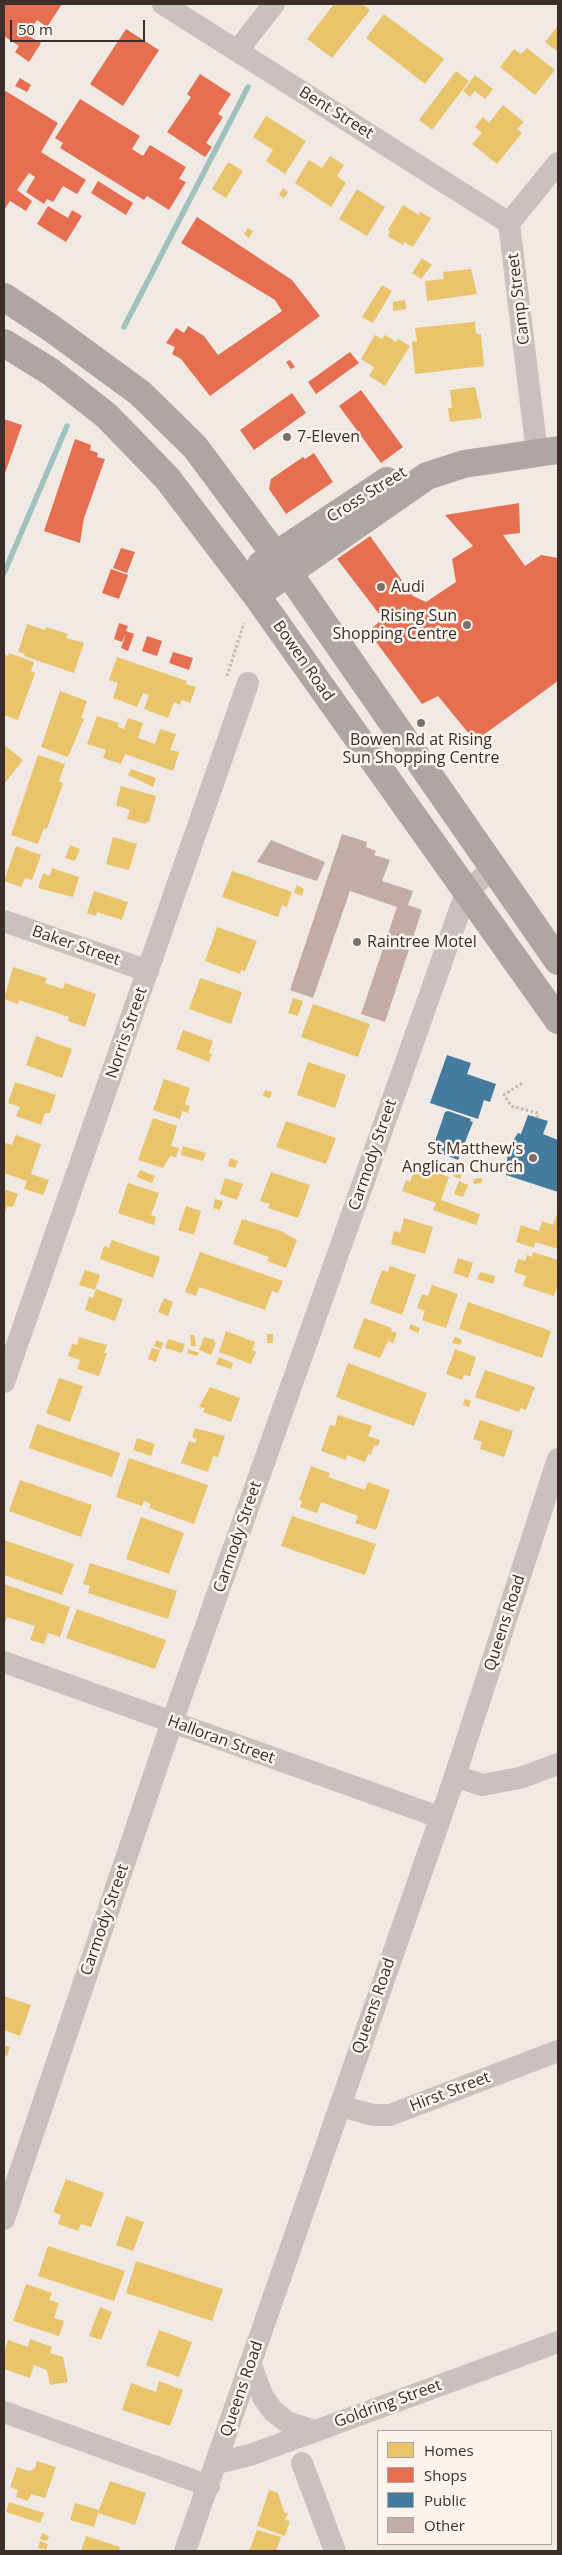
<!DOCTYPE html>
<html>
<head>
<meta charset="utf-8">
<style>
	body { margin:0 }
	#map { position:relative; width:562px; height:2555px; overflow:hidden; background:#f0e9e4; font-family:"Open Sans",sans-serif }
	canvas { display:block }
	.frame { position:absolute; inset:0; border:5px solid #3b2e2a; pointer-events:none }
	.legend { position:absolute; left:377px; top:2430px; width:175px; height:115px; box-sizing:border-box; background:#fbf3ed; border:1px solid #aea49f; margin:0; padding:6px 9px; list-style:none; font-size:15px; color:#3b2e2a }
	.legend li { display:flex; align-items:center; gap:10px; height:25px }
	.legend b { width:25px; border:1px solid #aea49f }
	.scale { position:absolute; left:10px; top:20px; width:135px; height:22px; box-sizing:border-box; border:2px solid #3b2e2a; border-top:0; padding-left:6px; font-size:15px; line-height:18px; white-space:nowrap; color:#3b2e2a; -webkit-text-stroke:4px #fbf3ed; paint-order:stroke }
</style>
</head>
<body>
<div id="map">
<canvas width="562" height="2555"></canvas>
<div class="frame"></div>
<ul class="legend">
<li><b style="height:14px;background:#e9c46a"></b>Homes</li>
<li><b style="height:14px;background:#e76f51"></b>Shops</li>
<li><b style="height:14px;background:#457b9d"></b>Public</li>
<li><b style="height:14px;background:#c3aba6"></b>Other</li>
</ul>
<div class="scale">50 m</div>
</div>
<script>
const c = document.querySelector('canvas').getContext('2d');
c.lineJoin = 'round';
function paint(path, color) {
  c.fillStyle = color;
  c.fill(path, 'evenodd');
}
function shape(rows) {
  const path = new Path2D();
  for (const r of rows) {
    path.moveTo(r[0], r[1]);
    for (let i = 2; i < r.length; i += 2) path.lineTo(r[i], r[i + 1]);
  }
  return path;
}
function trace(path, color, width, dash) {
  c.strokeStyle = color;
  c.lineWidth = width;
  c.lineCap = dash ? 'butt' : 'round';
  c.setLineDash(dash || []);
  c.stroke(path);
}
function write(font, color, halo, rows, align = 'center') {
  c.font = font + ' "Open Sans",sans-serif';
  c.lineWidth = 5;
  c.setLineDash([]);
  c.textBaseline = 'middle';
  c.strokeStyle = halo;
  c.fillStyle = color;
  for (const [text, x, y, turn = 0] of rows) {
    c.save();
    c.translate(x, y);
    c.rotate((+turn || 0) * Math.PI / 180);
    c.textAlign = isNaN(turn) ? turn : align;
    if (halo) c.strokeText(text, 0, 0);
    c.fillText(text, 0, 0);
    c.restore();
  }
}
paint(shape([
	[334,4,362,4,370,10,332,58,307,39],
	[384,14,444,59,425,84,366,38],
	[558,26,558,52,545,42],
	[527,48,555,70,535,95,500,67,514,49,521,54],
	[456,71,469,81,432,130,419,120],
	[475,75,493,89,485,99,475,91,470,97,463,91],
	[503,105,524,122,517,129,522,133,497,164,472,144,482,133,475,127,483,117,489,123],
	[266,116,306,141,285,174,266,161,273,150,253,137],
	[330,156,344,165,337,176,346,183,331,207,295,183,309,160,322,168],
	[228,162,243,171,226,198,212,189],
	[283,188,288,192,284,198,279,195],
	[357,189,385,207,367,236,339,219],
	[403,205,419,215,420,212,431,218,413,247,404,242,403,245,388,236,390,231,388,230],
	[248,228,253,231,249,238,244,234],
	[422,258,432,265,421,279,412,273],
	[471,269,477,294,427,301,425,281,444,279,443,272],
	[382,285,392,291,373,323,362,317],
	[405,300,406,309,393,311,393,302],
	[475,322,476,334,481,334,484,366,415,374,412,342,417,341,415,328],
	[375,335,382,339,385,335,396,342,398,339,410,346,385,386,369,376,374,367,361,359],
	[475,387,482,418,450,422,448,408,452,408,450,390],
	[27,624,45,630,46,627,68,634,66,638,84,643,74,673,24,656,25,654,18,652],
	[9,653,34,662,31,671,35,673,18,720,4,715,4,654,8,656],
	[117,657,187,681,186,684,196,687,190,703,182,700,180,705,174,702,168,718,144,709,149,695,143,693,137,707,113,698,118,683,109,680],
	[60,691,87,701,81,718,84,719,68,757,41,747],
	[97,716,119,723,118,727,124,729,128,718,143,723,138,738,155,744,160,729,176,734,170,750,179,752,173,771,125,754,121,764,103,758,106,750,87,744],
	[4,745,23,760,4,784],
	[38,755,65,764,59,781,63,783,47,829,44,828,38,844,11,835],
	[131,769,156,778,153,787,128,775],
	[121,786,156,796,149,822,146,822,146,824,127,819,130,810,116,805],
	[113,837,137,844,129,870,106,864],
	[70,845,80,849,75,861,65,858],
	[16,846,41,855,32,880,25,878,21,887,4,881],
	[52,868,79,877,73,897,38,888,43,873,50,876],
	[232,871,292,892,287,907,282,905,278,917,222,897],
	[297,885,304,889,302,896,294,893],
	[94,891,128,902,122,920,97,912,96,916,87,913],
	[217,927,257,941,245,971,241,970,240,974,205,961],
	[13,967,47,978,45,983,63,989,65,983,96,994,85,1027,68,1021,69,1017,19,1000,18,1004,4,999],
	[200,978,242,992,231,1024,189,1009],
	[293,998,303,1001,298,1016,288,1013],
	[313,1004,370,1024,358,1057,301,1037],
	[183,1030,213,1041,209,1053,212,1054,209,1062,176,1049],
	[36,1036,72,1049,62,1078,26,1065],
	[308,1062,346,1075,335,1108,297,1095],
	[164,1079,190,1088,185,1104,190,1106,188,1113,182,1111,180,1119,153,1110],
	[15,1082,56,1095,50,1113,45,1113,41,1125,16,1116,20,1107,8,1103],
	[265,1090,272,1092,270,1098,263,1096],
	[153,1118,177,1126,171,1146,179,1148,176,1157,170,1156,163,1168,138,1160],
	[286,1121,336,1138,326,1164,276,1147],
	[16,1135,41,1144,31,1174,49,1180,43,1195,24,1189,27,1181,4,1173,4,1147,5,1143,12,1145],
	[183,1146,206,1153,203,1161,181,1155],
	[230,1158,238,1161,235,1168,228,1166],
	[416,1165,449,1177,441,1200,480,1214,476,1225,433,1210,436,1203,402,1191,406,1180,410,1182],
	[458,1166,464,1169,460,1179,453,1176],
	[140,1170,155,1176,152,1183,137,1177],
	[271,1172,310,1185,298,1218,268,1208,270,1204,260,1201],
	[225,1178,243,1184,237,1200,220,1194],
	[482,1178,482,1183,474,1184,473,1179],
	[459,1181,468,1185,463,1197,454,1194],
	[128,1183,159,1193,151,1215,156,1217,154,1225,118,1213],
	[4,1189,18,1194,13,1207,7,1206,4,1215],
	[215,1199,223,1201,220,1210,213,1208],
	[186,1206,201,1211,194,1235,178,1230],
	[558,1211,558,1249,535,1242,534,1248,516,1242,521,1225,539,1231,542,1221,553,1225],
	[404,1218,433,1227,425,1254,391,1244,394,1231,400,1233],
	[242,1219,284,1232,284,1233,297,1240,286,1268,267,1261,269,1257,233,1244],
	[112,1240,160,1257,153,1278,100,1259,104,1246,109,1248],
	[200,1252,283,1281,278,1293,272,1291,265,1310,199,1287,196,1296,185,1292],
	[533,1252,558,1260,558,1284,554,1296,523,1286,526,1276,514,1272,518,1259,525,1261,527,1255,532,1257],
	[458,1258,473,1263,468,1278,453,1273],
	[390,1266,416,1275,402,1315,370,1303,382,1270,388,1272],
	[85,1270,100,1275,95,1290,79,1285],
	[480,1272,495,1276,493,1284,477,1279],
	[432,1285,458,1294,446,1328,422,1320,425,1311,417,1308,422,1294,428,1296],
	[96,1289,123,1299,115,1321,85,1310,89,1297,93,1298],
	[164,1298,173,1302,168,1316,158,1312],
	[468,1302,551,1331,542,1358,459,1329],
	[364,1318,392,1328,391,1331,397,1333,393,1343,388,1341,380,1358,353,1348],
	[411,1324,420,1328,418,1333,409,1329],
	[226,1331,255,1342,252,1350,256,1352,251,1364,219,1352],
	[267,1334,273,1334,273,1343,267,1343],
	[190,1335,194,1335,196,1346,191,1346],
	[79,1337,107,1345,104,1353,107,1353,99,1376,77,1369,80,1360,68,1356,72,1344,77,1345],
	[204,1337,215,1340,214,1342,216,1343,211,1355,199,1350],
	[455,1337,462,1340,460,1345,452,1343],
	[168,1339,185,1344,182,1353,165,1348],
	[156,1340,163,1343,161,1349,154,1346],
	[152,1348,160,1350,156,1362,148,1359],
	[188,1349,199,1353,197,1356,187,1353],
	[455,1349,476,1357,470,1376,464,1375,462,1380,446,1374],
	[219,1357,233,1363,231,1369,216,1364],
	[348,1363,427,1393,414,1426,336,1397],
	[485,1370,535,1387,526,1410,520,1408,519,1412,475,1397],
	[59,1378,83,1386,70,1422,46,1413],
	[210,1387,240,1398,231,1422,203,1412,205,1408,199,1407],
	[465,1399,471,1401,469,1407,463,1405],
	[338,1415,372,1426,368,1436,380,1440,378,1446,374,1445,371,1455,368,1454,365,1462,347,1455,346,1460,321,1451,330,1425,335,1426],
	[480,1420,513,1431,504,1457,480,1449,482,1442,473,1439],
	[37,1424,120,1453,112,1477,29,1448],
	[195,1428,225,1436,218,1457,213,1456,208,1472,181,1463,189,1441,195,1443,197,1439,192,1437],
	[137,1438,155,1444,151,1456,133,1450],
	[129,1458,208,1485,194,1524,149,1508,151,1504,144,1501,142,1506,116,1497],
	[311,1466,330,1473,328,1477,365,1490,368,1482,390,1490,376,1530,355,1523,358,1516,321,1502,317,1513,300,1507,302,1501,299,1500],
	[20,1480,92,1505,81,1537,9,1511],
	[292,1516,376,1544,365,1575,281,1546],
	[141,1517,184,1533,169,1574,126,1559],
	[4,1540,74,1564,62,1595,4,1575],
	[90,1563,177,1591,168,1619,88,1593,90,1586,83,1584],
	[4,1584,70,1607,60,1637,48,1633,44,1644,30,1640,35,1626,7,1617,4,1626],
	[77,1609,166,1640,155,1669,66,1638],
	[4,1996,31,2005,20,2036,4,2030],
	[4,2045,10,2047,7,2056,4,2055],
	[66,2179,104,2193,91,2227,81,2224,78,2231,58,2224,61,2215,53,2212],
	[126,2216,144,2222,133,2251,116,2245],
	[48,2246,125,2271,114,2301,38,2276],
	[136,2261,223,2289,212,2321,126,2293],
	[26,2284,52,2293,49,2300,59,2303,54,2318,64,2321,59,2336,13,2321],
	[100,2307,112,2312,101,2340,89,2336],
	[159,2330,192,2342,179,2377,146,2365],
	[30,2339,52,2347,50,2353,63,2357,68,2382,50,2385,47,2370,34,2365,30,2378,4,2369,4,2353,8,2340,28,2347],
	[159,2381,183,2390,170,2426,122,2410,131,2383,156,2392],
	[37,2461,56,2467,45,2498,31,2494,28,2501,16,2497,18,2490,10,2487,17,2467,29,2471,35,2468],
	[110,2481,146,2493,135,2525,98,2513,94,2527,70,2520,75,2503,99,2510],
	[269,2490,278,2493,284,2512,288,2513,285,2520,290,2521,285,2536,257,2526],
	[9,2502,44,2513,40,2523,6,2512],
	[257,2530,281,2537,276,2551,249,2551],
	[42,2533,49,2536,47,2541,40,2539],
	[86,2536,120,2547,119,2551,81,2551],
	[40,2541,48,2544,46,2550,38,2548]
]), '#e9c46a');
paint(shape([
	[4,4,62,4,47,27,37,20,27,35,41,43,29,62,15,52,19,46,4,36],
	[126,29,159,50,123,106,90,84],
	[200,74,231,94,218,114,223,117,206,143,212,147,205,157,167,132,191,97,187,94],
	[20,78,31,85,27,92,15,86],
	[4,90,58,123,41,152,86,180,77,194,63,186,53,202,47,199,44,204,26,192,35,177,29,173,17,190,32,201,26,211,10,201,4,210],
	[80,99,140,136,132,149,143,156,150,145,186,167,179,179,186,182,169,210,147,196,144,200,60,148,63,143,55,138],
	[98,181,133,203,126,215,91,193],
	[48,206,68,218,72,210,82,216,66,242,37,224],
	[197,217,292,280,320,316,210,396,181,359,172,354,175,347,166,343,176,328,184,333,188,326,204,336,218,355,282,311,275,300,181,243],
	[350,352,359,363,316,394,308,382],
	[290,360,295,367,291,369,286,362],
	[361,390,403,447,381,463,339,406],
	[292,393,306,413,254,450,240,430],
	[4,419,22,425,4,476],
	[75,439,91,445,90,450,98,453,97,457,105,459,84,518,80,543,44,531],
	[314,453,333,482,286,514,269,489,271,479,303,457,305,459],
	[519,503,520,533,503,535,525,566,541,555,558,558,558,681,475,741,438,696,422,704,368,631,383,619,337,559,370,536,413,596,426,602,456,582,452,559,473,546,445,515],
	[121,548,135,552,127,573,113,568],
	[111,569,128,575,119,599,102,593],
	[119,623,128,626,126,631,134,634,128,651,121,648,126,634,122,642,114,639],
	[147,636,162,641,157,656,142,651],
	[173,652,193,658,189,670,169,663]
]), '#e76f51');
paint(shape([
	[447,1055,471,1063,467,1074,496,1084,490,1102,484,1100,478,1119,430,1103],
	[448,1111,471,1119,470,1121,473,1122,458,1160,432,1150,445,1112],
	[528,1115,548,1121,543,1134,558,1140,558,1192,506,1175,508,1148,518,1133,521,1134]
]), '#457b9d');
trace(shape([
	[124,327,248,87],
	[4,573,67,426]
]), '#a0c2be', 5.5);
paint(shape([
	[342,834,367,842,366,847,376,851,374,855,390,860,382,881,413,891,408,905,422,910,385,1022,361,1014,397,907,350,891,313,998,290,990],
	[271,840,325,862,317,881,257,862]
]), '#c3aba6');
trace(shape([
	[227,676,244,623],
	[522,1083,504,1095,511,1106,538,1113,537,1118]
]), '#c2bab5', 3, [2.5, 2.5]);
trace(shape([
	[163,4,509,223],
	[237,51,274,4],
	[537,453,509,223,558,163],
	[4,921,148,971],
	[4,1382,248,683],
	[4,1662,439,1817],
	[455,1776,482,1785,520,1778,558,1764],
	[340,2106,373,2115,390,2115,558,2051],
	[4,2219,172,1722,467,890,494,869],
	[250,2363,263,2397,273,2411,287,2422,314,2431],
	[4,2412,209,2486],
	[217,2463,250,2455,558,2342],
	[302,2463,335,2551],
	[185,2551,455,1776,558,1459]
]), '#c9c1bd', 22);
trace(shape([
	[4,297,51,328,140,393,195,447,288,572,558,961],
	[4,343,51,372,107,416,167,478,256,595,558,1020],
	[261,565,387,481],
	[256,595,427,476,464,464,558,450]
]), '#aea6a2', 28);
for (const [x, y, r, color] of [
	[287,437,5,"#7a6f6b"],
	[381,587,5,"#7a6f6b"],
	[467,625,5,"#7a6f6b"],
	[421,723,5,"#7a6f6b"],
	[357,942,5,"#7a6f6b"],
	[533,1158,5,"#7a6f6b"]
]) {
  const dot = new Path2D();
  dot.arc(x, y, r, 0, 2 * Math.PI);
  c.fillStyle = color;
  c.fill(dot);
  trace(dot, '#fbf3ed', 2);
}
write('16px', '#3b2e2a', '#fbf3ed', [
	["Bent Street",336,113,32],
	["Camp Street",519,299,-97],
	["Cross Street",367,495,-32],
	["Bowen Road",303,661,55],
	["Baker Street",76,946,19],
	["Norris Street",127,1033,-71],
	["Carmody Street",373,1155,-71],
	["Carmody Street",238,1537,-71],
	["Queens Road",505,1623,-72],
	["Halloran Street",221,1740,20],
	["Carmody Street",105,1920,-71],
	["Queens Road",374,2006,-71],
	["Hirst Street",450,2092,-21],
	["Queens Road",242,2389,-71],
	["Goldring Street",388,2404,-20]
]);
write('16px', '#3b2e2a', '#fbf3ed', [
	["7-Eleven",297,437],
	["Audi",391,587],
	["Rising Sun",457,616,"right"],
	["Shopping Centre",457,634,"right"],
	["Bowen Rd at Rising",421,740,"center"],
	["Sun Shopping Centre",421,758,"center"],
	["Raintree Motel",367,942],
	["St Matthew's",523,1149,"right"],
	["Anglican Church",523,1167,"right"]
], 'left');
</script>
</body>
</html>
